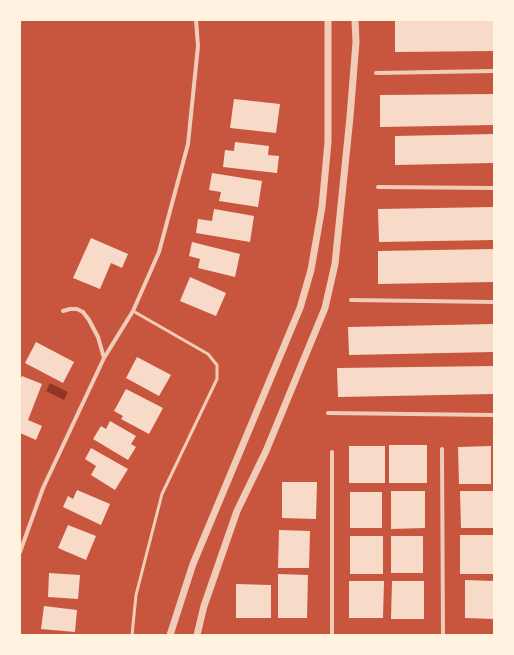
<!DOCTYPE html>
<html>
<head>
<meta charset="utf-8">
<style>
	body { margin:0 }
	#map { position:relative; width:514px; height:655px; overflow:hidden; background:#c8553d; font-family:"Noto Sans",sans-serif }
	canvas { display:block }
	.frame { position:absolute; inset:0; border:21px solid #fff3e0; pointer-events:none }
</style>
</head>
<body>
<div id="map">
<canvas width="514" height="655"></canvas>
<div class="frame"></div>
</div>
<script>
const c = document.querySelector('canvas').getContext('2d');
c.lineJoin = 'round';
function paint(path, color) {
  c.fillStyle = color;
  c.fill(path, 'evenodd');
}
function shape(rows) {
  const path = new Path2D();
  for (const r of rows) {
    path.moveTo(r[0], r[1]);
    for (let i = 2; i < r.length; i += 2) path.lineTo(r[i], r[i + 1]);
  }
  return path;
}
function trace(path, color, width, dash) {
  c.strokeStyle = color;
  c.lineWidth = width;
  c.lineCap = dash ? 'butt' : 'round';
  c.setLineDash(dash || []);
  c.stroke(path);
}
paint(shape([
	[50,383,68,392,64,400,46,391]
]), '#8f3625');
paint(shape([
	[395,20,494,20,494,51,395,52],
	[494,94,494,125,380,127,380,95],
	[234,99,280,104,276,133,230,128],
	[494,134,494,163,395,165,395,136],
	[235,142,269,146,268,155,279,156,277,173,223,167,225,150,234,151],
	[212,173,262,181,258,207,219,201,221,192,209,190],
	[494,207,494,240,379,242,378,209],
	[214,209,254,216,250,242,196,233,198,219,212,221],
	[91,238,128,254,122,268,111,263,100,289,73,278],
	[192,242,240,254,235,277,198,268,200,259,189,256],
	[494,249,494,282,378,284,378,251],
	[190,277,226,293,216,316,180,301],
	[494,324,494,352,349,355,348,327],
	[36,342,74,362,63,383,25,363],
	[137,357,171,375,159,396,126,378],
	[494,366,494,394,338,397,337,368],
	[22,376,42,384,28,420,42,426,36,440,20,433,20,380],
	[126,389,163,408,149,434,121,419,123,416,114,411],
	[110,421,136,436,131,444,136,447,128,460,93,439,101,426,106,429],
	[389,445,427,445,427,483,389,483],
	[349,446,385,446,385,483,349,483],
	[491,446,491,484,459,484,458,447],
	[91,448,128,469,115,490,91,475,96,466,85,459],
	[282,482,317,482,316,519,282,518],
	[77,490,110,504,101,525,63,507,68,496,73,499],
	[391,491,425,491,425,528,391,529],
	[460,491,494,491,494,528,461,528],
	[350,492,382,492,382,528,350,528],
	[68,525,96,536,86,560,58,548],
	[279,530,310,531,309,568,278,568],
	[460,535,493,535,494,574,460,574],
	[350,536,383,536,383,574,350,574],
	[391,536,423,536,423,573,391,573],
	[49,573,80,575,78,599,48,597],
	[278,574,308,575,307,618,278,618],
	[465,580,494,581,494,619,465,618],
	[349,581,384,581,383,618,349,618],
	[392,581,424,581,424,619,391,619],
	[236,584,271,585,271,618,236,618],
	[44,606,77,610,75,632,41,629]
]), '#f7dbc8');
trace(shape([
	[132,635,136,595,162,494,217,379,217,365,208,354,133,311]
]), '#f1ccb7', 3);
trace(shape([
	[376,73,494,71],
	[378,187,494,188],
	[351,300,494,302],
	[63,311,70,309,77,309,83,312,89,320,98,337,104,358],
	[328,413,494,415],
	[442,449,443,635],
	[332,452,332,635],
	[20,552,43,488,104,358,133,311,159,252,188,144,198,46,196,20]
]), '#f1ccb7', 4);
trace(shape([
	[170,635,193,564,300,308,311,270,322,207,328,142,328,20],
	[197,635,204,606,237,511,266,451,325,308,335,264,350,117,356,42,355,20]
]), '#f1ccb7', 7);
</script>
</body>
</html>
